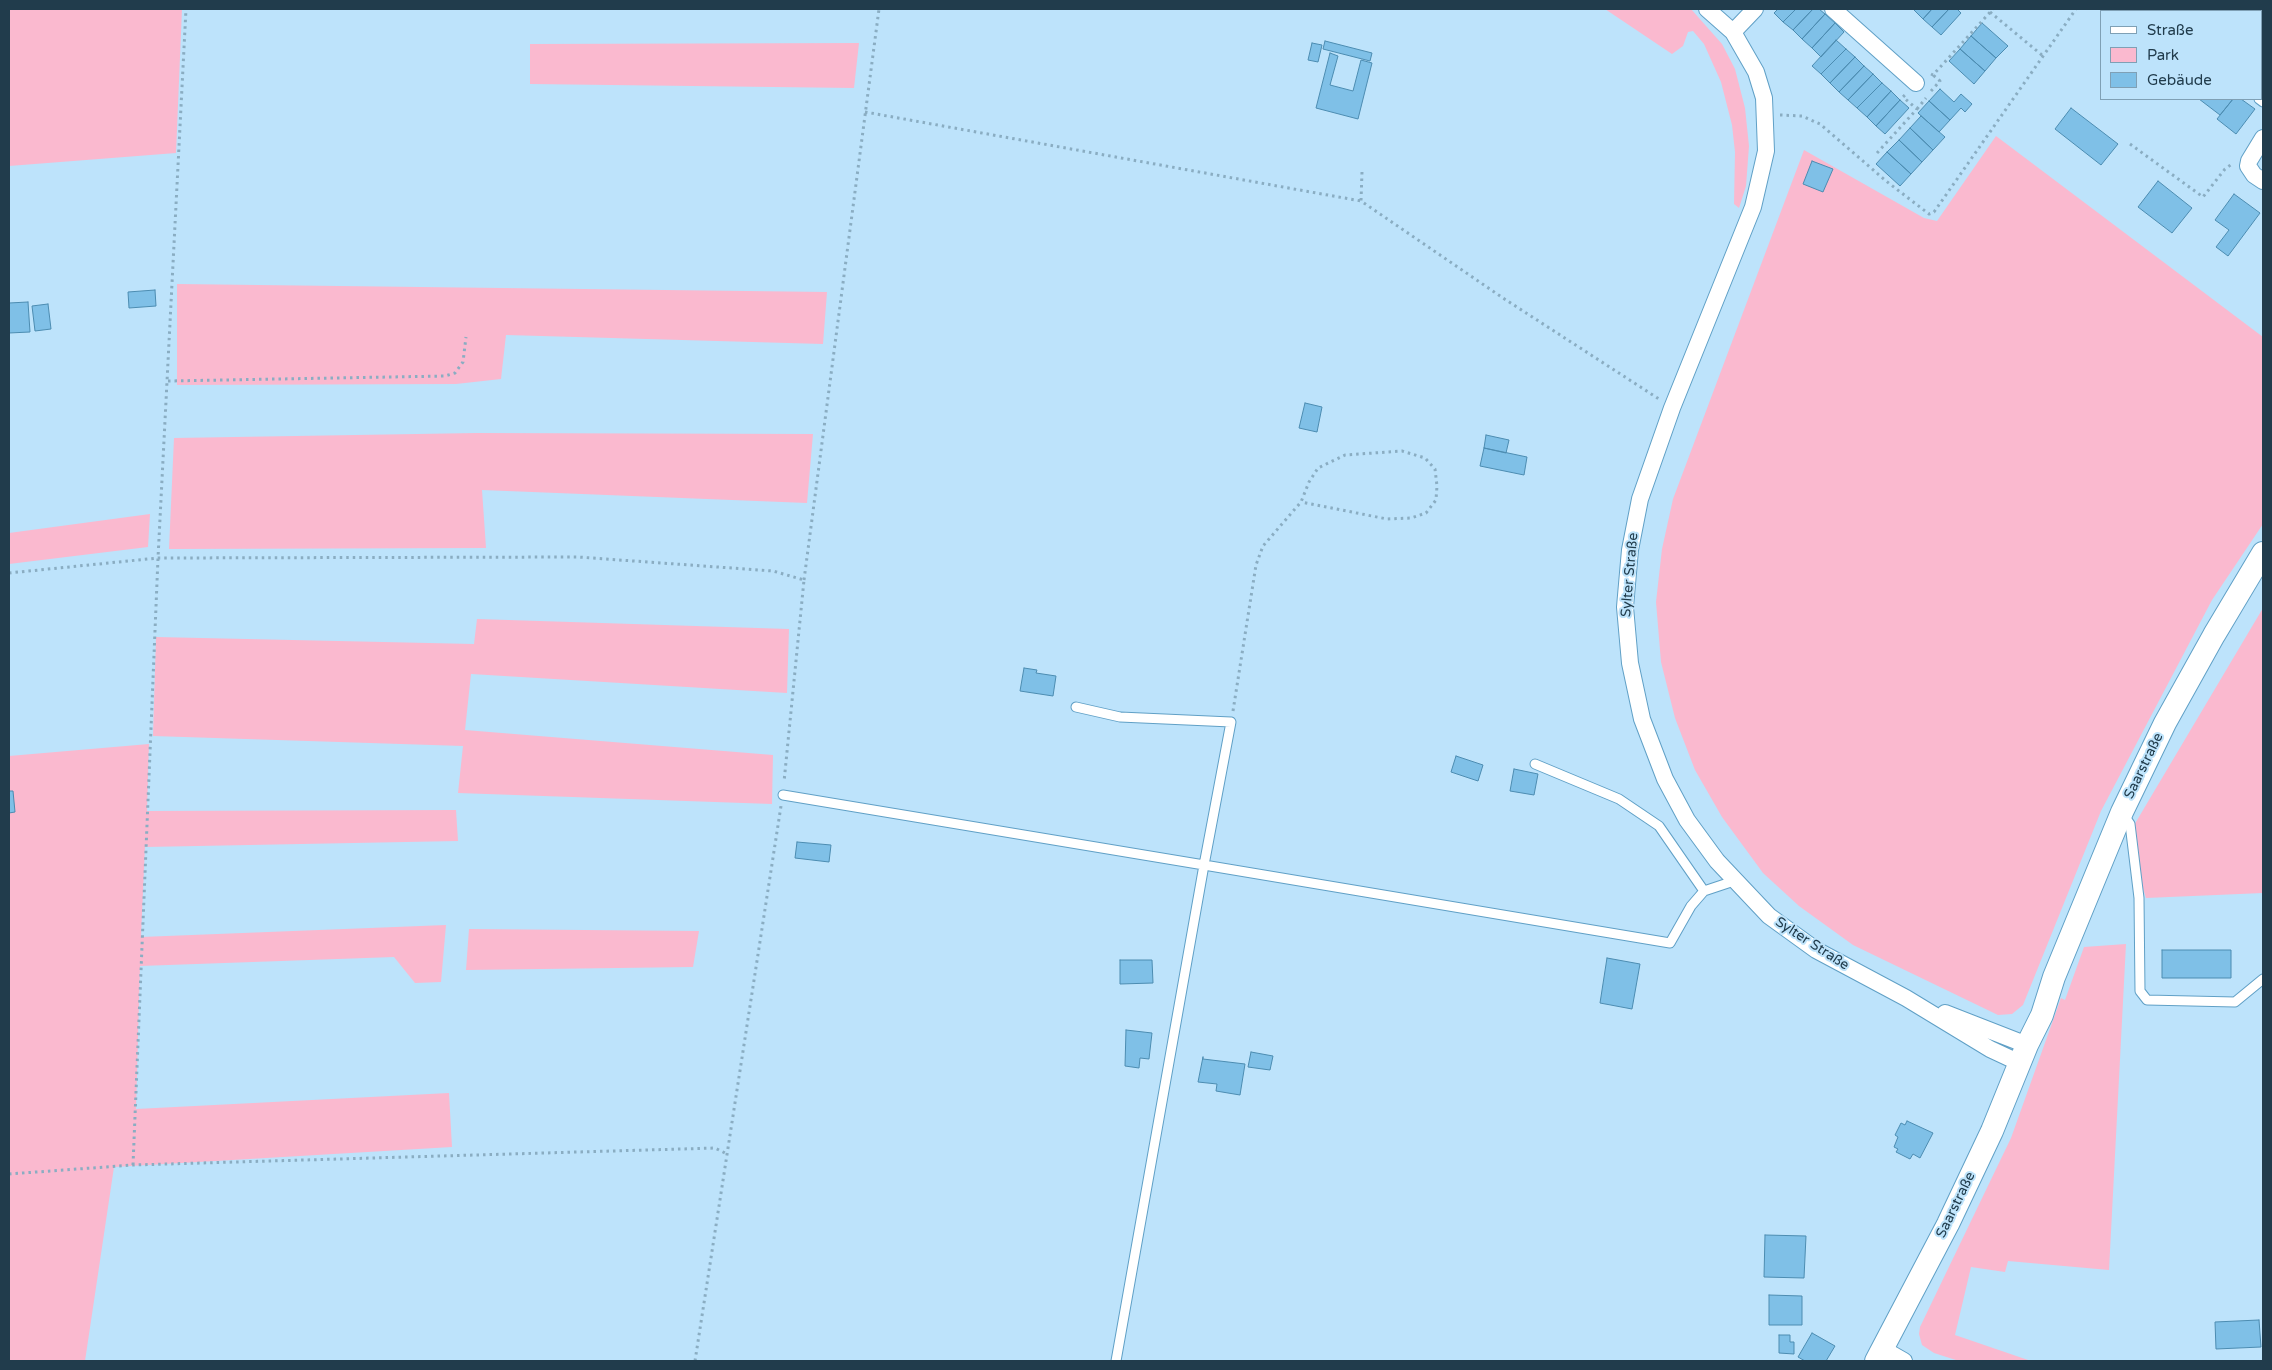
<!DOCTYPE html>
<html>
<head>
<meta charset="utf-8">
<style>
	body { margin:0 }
	#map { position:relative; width:2272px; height:1370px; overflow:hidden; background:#bde3fb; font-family:"Varela Round",sans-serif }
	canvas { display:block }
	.frame { position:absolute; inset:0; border:10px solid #213c4c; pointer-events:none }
	.legend { position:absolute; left:2100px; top:10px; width:162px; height:90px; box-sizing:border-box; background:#bde3fb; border:1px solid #7fa0b5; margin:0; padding:6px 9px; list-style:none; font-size:15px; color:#213c4c }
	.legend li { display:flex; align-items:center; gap:10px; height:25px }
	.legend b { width:25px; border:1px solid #7fa0b5 }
</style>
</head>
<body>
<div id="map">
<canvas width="2272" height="1370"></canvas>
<div class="frame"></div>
<ul class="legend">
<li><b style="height:6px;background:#fff"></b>Straße</li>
<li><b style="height:14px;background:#fab9cf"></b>Park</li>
<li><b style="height:14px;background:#7fc0e7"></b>Gebäude</li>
</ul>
</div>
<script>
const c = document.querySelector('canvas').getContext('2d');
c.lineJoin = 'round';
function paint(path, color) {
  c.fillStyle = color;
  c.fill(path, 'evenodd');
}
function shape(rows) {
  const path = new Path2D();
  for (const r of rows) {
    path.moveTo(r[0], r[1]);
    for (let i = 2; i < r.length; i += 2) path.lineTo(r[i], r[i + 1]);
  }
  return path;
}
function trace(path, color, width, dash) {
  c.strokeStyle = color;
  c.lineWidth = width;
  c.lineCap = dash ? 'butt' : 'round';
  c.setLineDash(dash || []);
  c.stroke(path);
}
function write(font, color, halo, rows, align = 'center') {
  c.font = font + ' "Varela Round",sans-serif';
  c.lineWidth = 4;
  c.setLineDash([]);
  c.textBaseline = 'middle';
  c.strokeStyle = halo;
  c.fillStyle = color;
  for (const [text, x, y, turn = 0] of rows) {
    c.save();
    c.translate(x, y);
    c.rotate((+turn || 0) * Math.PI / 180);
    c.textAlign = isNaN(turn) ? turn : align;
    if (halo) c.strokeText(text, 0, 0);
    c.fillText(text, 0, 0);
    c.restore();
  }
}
paint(shape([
	[9,9,182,9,176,153,9,166],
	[1605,9,1691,9,1722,44,1735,69,1745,108,1749,146,1746,186,1739,208,1734,204,1735,152,1732,125,1721,82,1704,44,1693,31,1688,32,1683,46,1672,54],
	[859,43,854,88,530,84,530,44],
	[1996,136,2263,337,2263,524,2212,600,2101,811,2023,1005,2012,1014,1998,1015,1853,945,1799,906,1763,873,1722,817,1695,770,1675,718,1661,662,1656,602,1662,549,1673,499,1804,150,1924,218,1937,221],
	[177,284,827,292,823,344,506,335,501,379,456,384,177,385],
	[477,433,813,434,807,503,482,490,486,548,169,549,174,438],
	[150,514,148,547,9,564,9,533],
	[2263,608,2263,893,2146,898,2127,837],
	[477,619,789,629,787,693,471,674,465,730,773,755,772,804,458,793,463,746,153,736,156,637,474,644],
	[149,744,147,811,456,810,458,841,145,847,141,937,446,925,441,982,415,983,394,957,140,966,136,1109,449,1093,452,1147,114,1167,85,1361,9,1361,9,756],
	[469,929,699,931,693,967,466,970],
	[2126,944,2109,1270,2008,1261,2005,1272,1971,1267,1955,1335,2031,1361,1959,1361,1934,1353,1922,1345,1919,1334,1920,1327,2011,1138,2061,998,2065,1000,2084,947]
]), '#fab9cf');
const building = shape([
	[1778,9,1796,9,1783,22,1774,13,1778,9],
	[1796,9,1813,9,1793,30,1783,22,1796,9],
	[1813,9,1819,9,1825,14,1802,39,1793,30,1813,9],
	[1915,9,1932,9,1923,19,1914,10,1915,9],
	[1932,9,1949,9,1932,27,1923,19,1932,9],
	[1949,9,1957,9,1961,13,1941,35,1932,27,1949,9],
	[1825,14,1835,23,1812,48,1802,39,1825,14],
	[1835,23,1844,32,1821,57,1812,48,1835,23],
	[1982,23,2008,46,1996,58,1971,36,1982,23],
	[1971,36,1996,58,1985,71,1960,49,1971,36],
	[1836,40,1846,49,1821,74,1812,66,1836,40],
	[1325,41,1372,53,1370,61,1323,49,1325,41],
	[1312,43,1322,45,1318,62,1308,60,1312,43],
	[1846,49,1855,57,1830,83,1821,74,1846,49],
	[1960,49,1985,71,1974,84,1949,61,1960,49],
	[1330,53,1338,56,1330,85,1353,91,1361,60,1372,63,1358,119,1316,108,1330,53],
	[1855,57,1864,66,1839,92,1830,83,1855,57],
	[1864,66,1873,74,1848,100,1839,92,1864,66],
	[1873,74,1882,83,1857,108,1848,100,1873,74],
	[1882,83,1891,91,1867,117,1857,108,1882,83],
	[1940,89,1954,102,1961,94,1972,104,1965,112,1961,108,1950,120,1929,101,1940,89],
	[1891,91,1900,100,1876,126,1867,117,1891,91],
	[2199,99,2233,99,2220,115,2199,99],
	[2233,99,2241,99,2255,109,2236,134,2217,119,2233,99],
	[1900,100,1909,108,1885,134,1876,126,1900,100],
	[1929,101,1950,120,1939,132,1918,113,1929,101],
	[2071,108,2118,144,2101,165,2055,129,2071,108],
	[1921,116,1945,137,1933,150,1910,128,1921,116],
	[1910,128,1933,150,1922,162,1899,140,1910,128],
	[1899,140,1922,162,1911,174,1887,152,1899,140],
	[1887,152,1911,174,1900,186,1876,164,1887,152],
	[1812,161,1833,169,1823,192,1803,184,1812,161],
	[2158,181,2192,208,2172,233,2138,207,2158,181],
	[2234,194,2260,213,2228,256,2216,247,2229,230,2215,220,2234,194],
	[155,290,156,306,129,308,128,292,155,290],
	[28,302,30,332,9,333,9,303,28,302],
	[48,304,51,329,35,331,32,306,48,304],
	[1305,403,1322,407,1317,432,1299,428,1305,403],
	[1486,435,1509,440,1506,453,1484,448,1486,435],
	[1484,448,1527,457,1524,475,1480,466,1484,448],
	[1024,668,1037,670,1036,673,1056,676,1053,696,1020,691,1024,668],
	[1456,756,1483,765,1478,781,1451,772,1456,756],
	[1514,769,1538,774,1534,795,1510,791,1514,769],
	[9,791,13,791,15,812,9,813,9,791],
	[797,842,831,845,829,862,795,858,797,842],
	[2162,950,2231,950,2231,978,2162,978,2162,950],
	[1607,958,1640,964,1632,1009,1600,1003,1607,958],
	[1120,960,1152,960,1153,983,1120,984,1120,960],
	[1126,1030,1152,1033,1149,1059,1140,1058,1139,1068,1125,1066,1126,1030],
	[1251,1052,1273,1056,1270,1070,1248,1067,1251,1052],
	[1203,1057,1203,1059,1245,1064,1240,1095,1216,1091,1217,1084,1198,1082,1203,1057],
	[1907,1121,1933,1133,1920,1158,1913,1154,1910,1159,1896,1152,1898,1149,1894,1147,1898,1137,1895,1135,1901,1123,1905,1125,1907,1121],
	[1765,1235,1806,1236,1804,1278,1764,1277,1765,1235],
	[1769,1295,1802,1296,1802,1325,1769,1325,1769,1295],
	[2259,1320,2261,1347,2216,1349,2215,1322,2259,1320],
	[1812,1333,1835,1346,1826,1361,1805,1361,1798,1357,1812,1333],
	[1779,1335,1790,1335,1790,1342,1794,1342,1794,1354,1779,1353,1779,1335]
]);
paint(building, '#7fc0e7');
trace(building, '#4c8cb1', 1);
const lane = shape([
	[2259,99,2263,102],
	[1535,764,1619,799,1659,826,1704,891,1734,881],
	[783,795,1204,865,1231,722,1120,717,1076,707],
	[2123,814,2130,824,2139,898,2140,991,2147,1000,2235,1002,2263,979],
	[1116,1361,1204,865,1670,943,1691,906,1704,891]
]);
const street = shape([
	[1707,9,1733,32,1756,72,1764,98,1766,151,1753,207,1672,408,1640,499,1630,550,1625,607,1630,663,1642,719,1665,779,1687,820,1717,861,1769,916,1816,950,1906,998,1990,1049,2020,1063],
	[1833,9,1916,83],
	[1733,32,1755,9],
	[2263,138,2249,161,2248,166,2254,175,2263,181],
	[1945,1013,2027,1045],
	[1883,1349,1904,1361]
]);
const secondary = shape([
	[1876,1361,1948,1224,1992,1131,2027,1045,2042,1015,2054,977,2122,812,2165,723,2214,635,2263,553]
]);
trace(lane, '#60a0c6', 11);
trace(street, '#60a0c6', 18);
trace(secondary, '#60a0c6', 24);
trace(shape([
	[1990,12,2043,56],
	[1931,74,1933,75,1993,9],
	[1931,91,1940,81,1933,75],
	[1917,109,1926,98],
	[865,112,1361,201],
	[1780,115,1802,116,1820,124,1886,181,1929,214,1934,212,2076,9],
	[2130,144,2203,197,2225,169,2232,164],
	[1877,153,1917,109,1903,97,1905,95],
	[1362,172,1361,201,1503,298,1659,399],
	[168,381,445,376,455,373,463,362,466,337],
	[9,573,158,558,578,557,773,571,804,580,784,782],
	[804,580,879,9],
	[1233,711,1256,565,1263,546,1301,502,1309,482,1318,468,1345,455,1402,451,1425,458,1435,469,1437,486,1436,500,1426,513,1411,518,1387,519,1301,502],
	[133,1165,158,558,186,9],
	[9,1174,133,1165,715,1148,727,1154],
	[695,1361,781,806]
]), '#8aadc2', 3, [2.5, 4]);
trace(lane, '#fff', 9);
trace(street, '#fff', 16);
trace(secondary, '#fff', 22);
write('14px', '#213c4c', '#bde3fb', [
	["Sylter Straße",1630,575,-85],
	["Saarstraße",2144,766,-64],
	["Sylter Straße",1812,944,33],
	["Saarstraße",1956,1205,-64]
]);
</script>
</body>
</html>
